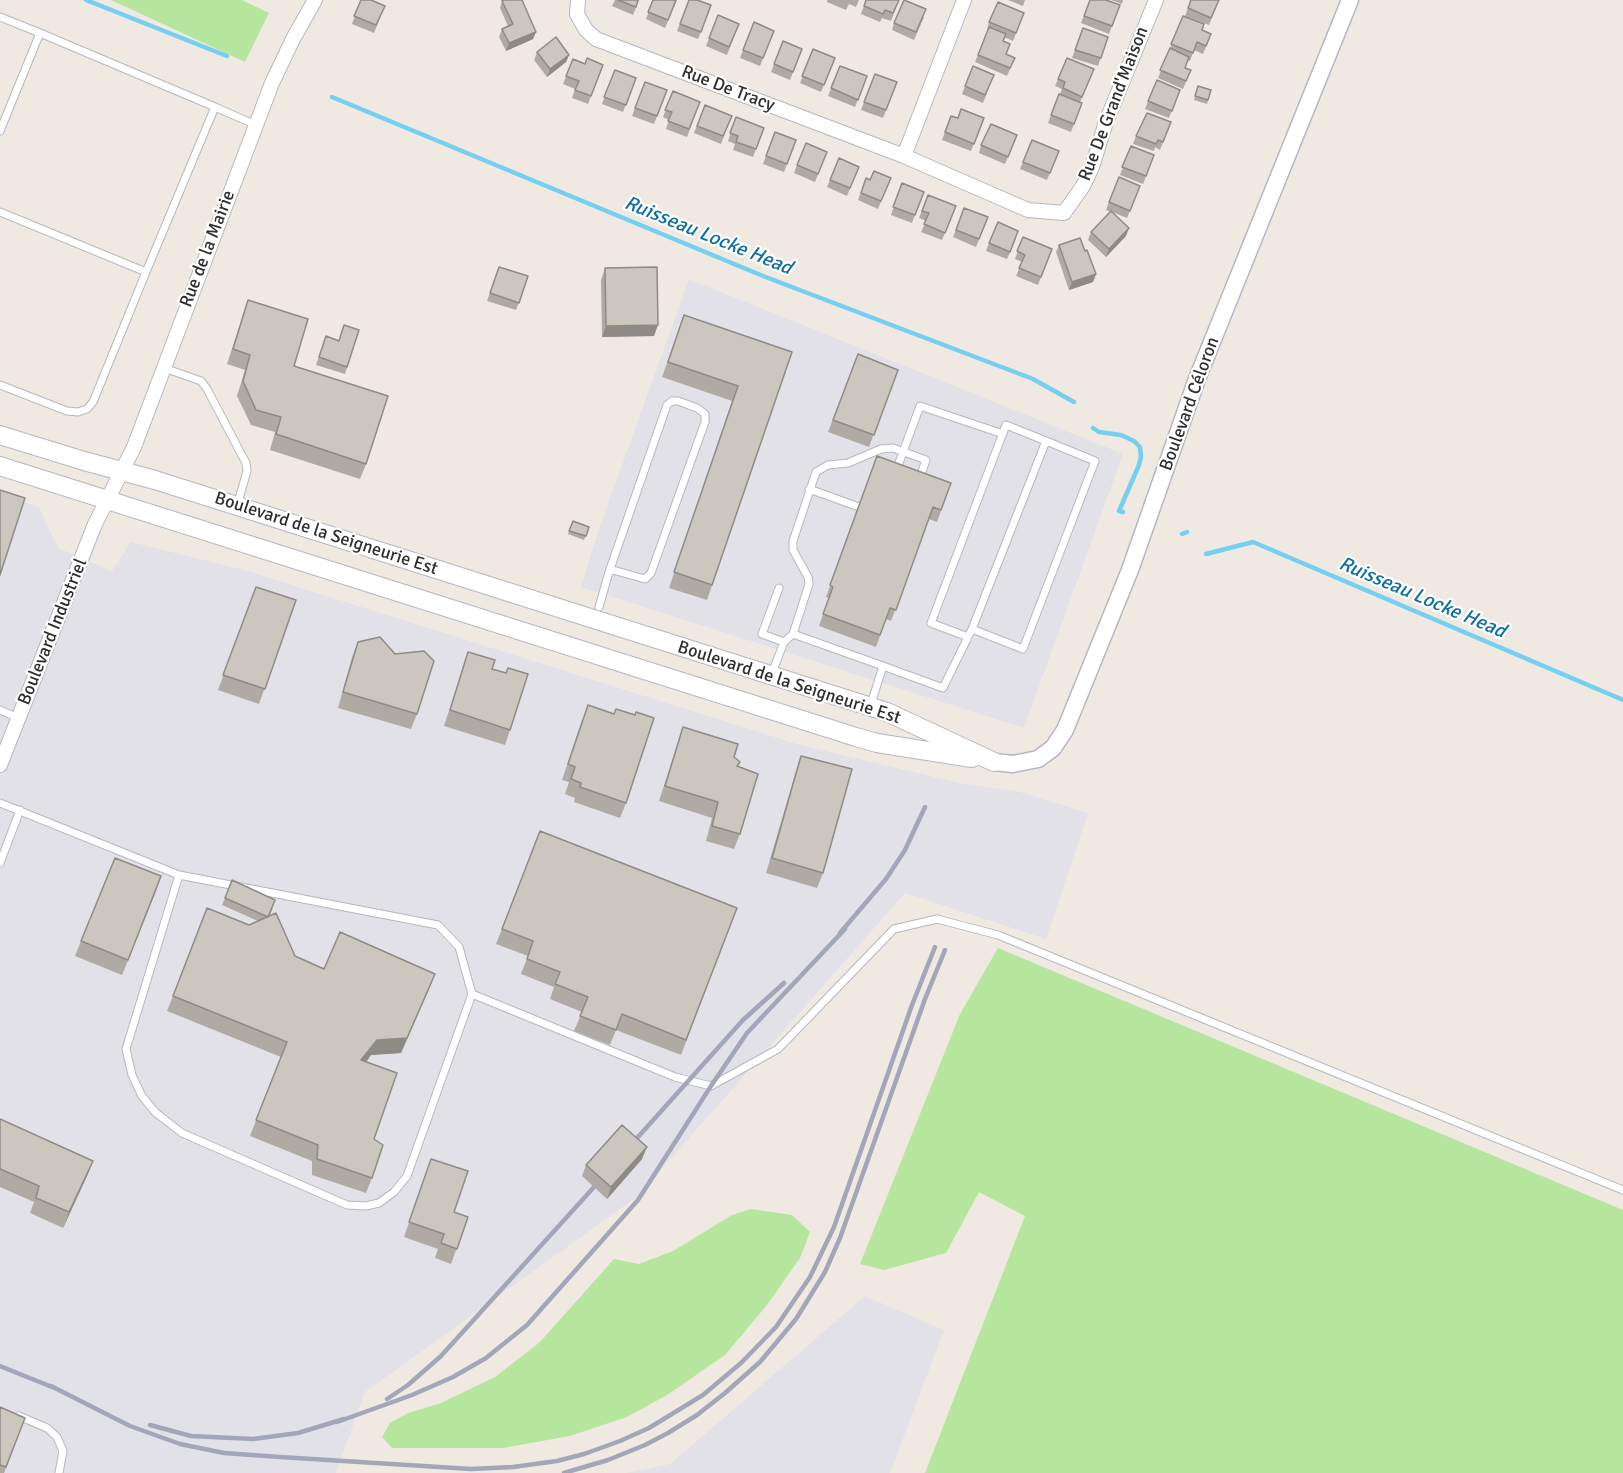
<!DOCTYPE html>
<html>
<head>
<meta charset="utf-8">
<style>
	body { margin:0 }
	canvas { display:block; background:#efe9e1 }
</style>
</head>
<body>
<canvas width="1623" height="1473"></canvas>
<script>
const c = document.querySelector('canvas').getContext('2d');
c.lineJoin = 'round';
function paint(path, color) {
  c.fillStyle = color;
  c.fill(path, 'evenodd');
}
function shape(rows) {
  const path = new Path2D();
  for (const r of rows) {
    path.moveTo(r[0], r[1]);
    for (let i = 2; i < r.length; i += 2) path.lineTo(r[i], r[i + 1]);
  }
  return path;
}
function trace(path, color, width, dash) {
  c.strokeStyle = color;
  c.lineWidth = width;
  c.lineCap = dash ? 'butt' : 'round';
  c.setLineDash(dash || []);
  c.stroke(path);
}
function write(font, color, halo, rows, align = 'center') {
  c.font = font + ' Signika,sans-serif';
  c.lineWidth = 4.5;
  c.setLineDash([]);
  c.textBaseline = 'middle';
  c.strokeStyle = halo;
  c.fillStyle = color;
  for (const [text, x, y, turn = 0] of rows) {
    c.save();
    c.translate(x, y);
    c.rotate((+turn || 0) * Math.PI / 180);
    c.textAlign = isNaN(turn) ? turn : align;
    if (halo) c.strokeText(text, 0, 0);
    c.fillText(text, 0, 0);
    c.restore();
  }
}
paint(shape([
	[689,279,1123,454,1024,728,581,587,599,529],
	[0,495,39,507,58,548,112,571,131,542,244,570,797,744,959,783,1020,792,1088,813,1046,939,905,893,638,1196,365,1392,336,1473,0,1473],
	[865,1296,944,1330,890,1473,626,1473,670,1464]
]), '#e3e1e8');
paint(shape([
	[111,0,242,0,269,13,245,62],
	[998,948,1623,1210,1623,1473,925,1473,1025,1216,979,1192,946,1253,884,1270,860,1264,960,1014],
	[751,1209,792,1215,810,1232,800,1258,767,1305,725,1355,667,1395,627,1417,570,1436,503,1448,392,1448,382,1437,390,1423,408,1413,441,1403,495,1377,540,1342,614,1259,639,1264,673,1251,732,1215]
]), '#b6e59e');
trace(shape([
	[86,0,227,56],
	[332,97,763,276,1033,379,1074,402],
	[1093,428,1099,432,1121,435,1134,441,1140,447,1141,457,1139,465,1119,511,1123,512],
	[1182,534,1187,532],
	[1206,554,1253,542,1623,700]
]), '#75cff0', 4.5);
const service = shape([
	[0,17,40,33],
	[215,107,256,125],
	[0,131,40,33,215,107,146,272,0,212],
	[164,368,201,381,207,389,246,463,247,471,237,506],
	[0,385,67,411,78,412,87,409,93,402,146,272],
	[896,471,920,406,1003,434],
	[809,489,859,507],
	[599,607,609,572,613,570,645,579,651,573,705,422,705,414,697,408,678,401,672,401,667,405,609,572],
	[793,634,809,584,808,577,793,550,793,541,816,472,828,465,848,463,881,449,893,448,926,460,919,480],
	[968,637,931,623,1006,425,1046,441],
	[784,642,793,634,883,666,870,707],
	[883,666,943,688,972,629,1046,441,1095,461,1023,649,972,629],
	[772,673,784,642,762,634,779,588],
	[0,710,18,718],
	[0,803,179,875],
	[0,863,20,810],
	[179,875,438,925,459,947,472,994,407,1176,394,1192,379,1203,366,1206,347,1205,182,1133,155,1112,142,1096,132,1075,126,1049,179,875],
	[472,994,675,1077,711,1086,778,1049,894,929,937,919,998,935,1623,1190],
	[19,1416,47,1428,57,1437,63,1451,59,1473]
]);
const minor = shape([
	[578,0,577,14,586,30,596,39,904,156,1028,210,1064,213,1083,186,1092,167,1106,122,1156,0],
	[904,156,964,0],
	[0,765,95,524,134,447,272,83,293,39,315,0]
]);
const tertiary = shape([
	[994,762,1013,764,1038,759,1053,748,1065,730,1130,570,1197,379,1350,0]
]);
const secondary = shape([
	[0,435,84,461,155,480,887,712,994,762],
	[0,466,856,737,877,743,972,758]
]);
trace(service, '#b4b7c1', 9);
trace(minor, '#b4b7c1', 16);
trace(tertiary, '#b4b7c1', 19);
trace(secondary, '#b4b7c1', 20);
trace(service, '#fff', 7);
trace(minor, '#fff', 14);
trace(tertiary, '#fff', 16);
trace(secondary, '#fff', 18);
trace(shape([
	[840,933,886,879,905,850,925,807],
	[629,1147,743,1020,784,983],
	[0,1366,57,1389],
	[51,1386,130,1426,180,1444,224,1453,280,1457,471,1469,513,1467,557,1461,584,1454,620,1441,649,1428,703,1395,741,1363,776,1327,810,1277,834,1227,912,1005,935,947],
	[387,1399,408,1385,441,1356,594,1187],
	[337,1422,412,1395,453,1377,486,1358,527,1325,638,1200,711,1086,747,1033,845,929],
	[150,1425,191,1436,253,1439,298,1433,344,1419],
	[564,1473,608,1460,645,1445,668,1433,697,1415,725,1393,760,1362,796,1319,825,1272,840,1238,925,999,945,950]
]), '#a3a6b8', 4.5);
paint(shape([
	[361,0,385,6,374,33,352,24],
	[615,0,639,0,633,15,612,6],
	[653,0,677,0,665,28,646,19],
	[689,0,711,5,698,39,677,31],
	[827,0,859,0,856,7,849,4,846,10,827,2],
	[866,0,899,0,891,21,882,18,880,22,861,14],
	[1008,0,1025,0,1023,6],
	[1090,0,1120,5,1109,34,1081,23],
	[1111,0,1123,0,1122,4],
	[1191,0,1219,0,1209,25,1185,16],
	[502,1,536,32,533,39,506,51,499,37,502,29,508,26,500,8],
	[1024,13,1013,41,1004,37,1003,41,1007,55,1015,58,1007,76,975,62,988,30,987,30,989,22],
	[718,15,739,24,727,55,706,46],
	[1183,16,1202,30,1211,34,1203,54,1194,50,1190,61,1188,60,1185,68,1191,70,1183,89,1158,78],
	[924,17,914,40,892,30,894,23],
	[754,22,774,31,760,66,740,58],
	[1083,28,1108,37,1098,66,1072,58],
	[783,41,802,49,790,80,771,72],
	[813,49,835,58,821,92,800,83],
	[537,52,569,55,566,62,547,77,534,60],
	[573,59,585,64,603,65,588,104,572,98,575,89,563,84],
	[840,66,867,76,855,107,828,96],
	[973,66,994,75,983,103,962,94],
	[615,70,636,78,623,112,602,104],
	[875,74,897,82,883,118,861,110],
	[1091,77,1080,102,1082,103,1071,132,1048,123,1059,94,1060,94,1062,89,1055,86,1058,79],
	[1157,80,1180,90,1169,118,1145,109],
	[645,82,667,90,654,124,632,116],
	[1198,86,1211,90,1207,104,1194,100],
	[673,91,700,102,687,137,666,129,669,120,663,117],
	[705,105,732,116,721,144,694,133],
	[736,117,764,128,753,157,733,150,735,144,728,141],
	[958,118,984,118,971,151,942,140,945,132],
	[1171,122,1160,150,1155,147,1154,151,1133,144,1136,136],
	[775,132,796,140,784,172,763,164],
	[1017,135,1005,164,979,153,981,145],
	[1131,146,1154,155,1143,184,1120,175],
	[1059,151,1047,180,1020,169,1023,162],
	[827,152,815,182,794,173,797,165],
	[839,158,859,167,847,196,827,187],
	[866,178,870,180,891,178,878,209,858,200],
	[902,183,924,192,912,223,891,215],
	[1137,194,1127,218,1112,212,1126,236,1106,257,1088,240,1091,232,1111,212,1106,210,1109,202],
	[928,195,956,206,942,240,921,232,926,221,919,218],
	[964,208,988,217,976,247,953,237],
	[1023,237,1052,249,1038,285,1016,276,1022,262,1015,259],
	[1016,239,1007,259,986,251,989,243],
	[1059,245,1085,251,1096,274,1093,282,1069,290,1056,252],
	[499,267,528,276,516,310,487,301],
	[605,268,654,336,602,337,601,280],
	[248,300,366,464,360,479,270,450,275,432,251,425,237,396,245,370,227,364],
	[684,315,792,352,707,600,669,588,732,401,662,377],
	[359,330,345,374,316,365,326,336,339,340],
	[858,354,898,370,869,447,828,432],
	[877,456,951,483,937,522,929,519,891,621,886,619,876,647,819,626,829,598,826,597],
	[573,521,589,527,584,540,568,534],
	[256,587,296,600,259,704,218,690],
	[358,642,417,714,411,729,338,708,352,657],
	[468,652,492,669,510,730,505,745,444,726],
	[582,720,626,803,620,818,574,802,575,798,565,794,569,782,562,780],
	[683,727,734,757,738,767,740,834,734,849,706,841,712,818,659,801],
	[801,756,823,873,817,888,766,873,796,771],
	[540,831,737,908,681,1055,616,1030,610,1045,574,1031,582,1012,550,999,554,987,521,974,528,956,496,944],
	[156,891,122,975,75,956,81,941],
	[225,898,273,908,269,917,295,956,324,969,435,974,429,989,401,1053,371,1055,366,1062,374,1139,372,1178,366,1193,312,1175,312,1161,250,1136,281,1057,167,1011,173,996,258,921,222,905],
	[0,1119,93,1161,87,1176,63,1228,30,1213,34,1202,0,1187],
	[431,1159,454,1212,468,1217,451,1264,435,1258,438,1249,404,1237],
	[642,1159,607,1199,582,1176,586,1165],
	[0,1407,25,1418,4,1473,0,1473]
]), '#afaba4');
paint(shape([
	[536,32,533,39,506,51,509,43],
	[569,55,566,62,547,77,550,69],
	[1129,228,1126,236,1106,257,1109,249],
	[1096,274,1093,282,1069,290,1072,282],
	[658,325,654,336,602,337,606,326],
	[161,876,156,891,122,975,128,960],
	[435,974,429,989,401,1053,371,1055,356,1076,361,1060,377,1040],
	[647,1147,642,1159,607,1199,611,1187],
	[93,1161,87,1176,63,1228,69,1212]
]), '#8e8b86');
const building = shape([
	[361,0,371,0,385,6,376,25,354,16,361,0],
	[504,0,522,0,536,32,509,43,502,29,513,24,502,1,504,0],
	[618,0,638,0,636,7,618,0],
	[653,0,676,0,668,20,648,12,653,0],
	[689,0,697,0,711,5,701,32,680,24,689,0],
	[866,0,899,0,893,13,885,10,883,14,864,6,866,0],
	[904,0,926,9,916,32,894,23,904,0],
	[1090,0,1106,0,1120,5,1112,26,1084,16,1090,0],
	[1191,0,1219,0,1211,18,1188,8,1191,0],
	[998,2,1024,13,1016,33,989,22,998,2],
	[718,15,739,24,729,47,709,38,718,15],
	[1183,16,1204,24,1202,30,1211,34,1206,46,1197,42,1193,53,1171,44,1183,16],
	[754,22,774,31,763,58,743,50,754,22],
	[989,27,1006,34,1003,41,1010,44,1006,54,1015,58,1010,68,978,55,989,27],
	[1083,28,1108,37,1101,58,1075,50,1083,28],
	[556,37,569,55,550,69,537,52,556,37],
	[783,41,802,49,793,72,774,64,783,41],
	[1170,48,1189,57,1185,68,1191,70,1186,81,1160,70,1170,48],
	[813,49,835,58,824,85,802,76,813,49],
	[587,58,603,65,591,96,575,90,579,81,566,76,573,59,585,64,587,58],
	[1067,58,1094,69,1082,97,1063,88,1065,82,1058,79,1067,58],
	[840,66,867,76,858,100,831,88,840,66],
	[973,66,994,75,985,95,965,86,973,66],
	[615,70,636,78,626,105,604,97,615,70],
	[875,74,897,82,886,110,864,102,875,74],
	[1157,80,1180,90,1172,111,1148,101,1157,80],
	[645,82,667,90,657,116,635,108,645,82],
	[1198,86,1211,90,1208,100,1195,96,1198,86],
	[673,91,700,102,689,129,668,121,672,112,665,110,673,91],
	[1059,94,1082,103,1074,124,1051,115,1059,94],
	[705,105,732,116,723,136,697,126,705,105],
	[961,109,984,118,974,144,945,132,951,116,958,118,961,109],
	[1147,113,1171,122,1163,142,1158,140,1156,144,1136,136,1147,113],
	[736,117,764,128,756,149,736,142,738,136,730,133,736,117],
	[991,124,1017,135,1008,157,981,145,991,124],
	[775,132,796,140,787,164,766,156,775,132],
	[1032,140,1059,151,1050,173,1023,162,1032,140],
	[806,143,827,152,818,174,797,165,806,143],
	[1131,146,1154,155,1146,176,1122,167,1131,146],
	[839,158,859,167,850,188,830,180,839,158],
	[874,171,891,178,881,201,861,193,866,178,870,180,874,171],
	[1119,177,1140,186,1130,211,1109,202,1119,177],
	[902,183,924,192,915,215,893,207,902,183],
	[928,195,956,206,945,233,924,224,929,213,922,211,928,195],
	[964,208,988,217,979,239,956,230,964,208],
	[1111,211,1129,228,1109,249,1091,232,1111,211],
	[998,222,1018,231,1010,252,989,243,998,222],
	[1023,237,1052,249,1041,277,1019,268,1025,255,1017,251,1023,237],
	[1080,238,1085,251,1087,250,1096,274,1072,282,1059,245,1080,238],
	[499,267,528,276,519,303,490,293,499,267],
	[657,267,658,325,606,326,605,268,657,267],
	[248,300,308,319,294,366,388,396,366,464,276,434,281,417,256,410,243,381,250,355,233,349,248,300],
	[684,315,792,352,712,585,674,572,738,386,668,362,684,315],
	[344,325,359,330,347,367,319,357,326,336,339,341,344,325],
	[858,354,898,370,874,435,833,420,858,354],
	[877,456,951,483,941,510,933,507,896,610,890,608,880,635,823,614,833,587,830,585,877,456],
	[0,490,25,498,0,575,0,490],
	[573,521,589,527,586,536,569,531,573,521],
	[256,587,296,600,265,689,223,675,256,587],
	[380,637,395,654,424,651,434,661,417,714,343,692,358,642,380,637],
	[468,652,495,660,492,669,506,673,508,668,528,674,510,730,450,710,468,652],
	[588,705,614,714,616,709,635,715,636,712,654,718,626,803,580,787,581,783,571,779,575,767,568,764,588,705],
	[683,727,738,744,734,757,740,762,737,766,758,774,740,834,712,826,718,802,665,786,683,727],
	[801,756,852,769,823,873,772,858,801,756],
	[540,831,737,908,686,1040,622,1014,616,1030,580,1016,588,997,555,984,560,972,527,959,533,941,502,929,540,831],
	[115,858,161,876,128,960,81,941,115,858],
	[232,880,275,900,268,917,225,898,232,880],
	[207,908,249,925,276,913,295,956,324,969,340,932,435,974,407,1038,377,1040,361,1060,397,1073,374,1139,383,1145,372,1178,317,1159,318,1145,256,1120,287,1042,173,996,207,908],
	[0,1119,93,1161,69,1212,36,1198,39,1186,0,1169,0,1119],
	[622,1125,647,1147,611,1187,586,1165,622,1125],
	[431,1159,468,1171,454,1212,468,1217,457,1249,441,1243,444,1234,409,1222,431,1159],
	[0,1407,25,1418,6,1467,0,1465,0,1407]
]);
paint(building, '#cbc7bf');
trace(building, '#8e8b86', 1.5);
write('18px', '#2e2e2e', '#fff', [
	["Rue De Tracy",728,89,21],
	["Rue De Grand'Maison",1114,104,-69],
	["Rue de la Mairie",208,249,-69],
	["Boulevard Céloron",1190,404,-70],
	["Boulevard de la Seigneurie Est",326,534,18],
	["Boulevard Industriel",53,632,-68],
	["Boulevard de la Seigneurie Est",789,683,18]
]);
write('italic 20px', '#0d6fa3', '#fff', [
	["Ruisseau Locke Head",708,236,22],
	["Ruisseau Locke Head",1422,598,23]
]);
</script>
</body>
</html>
